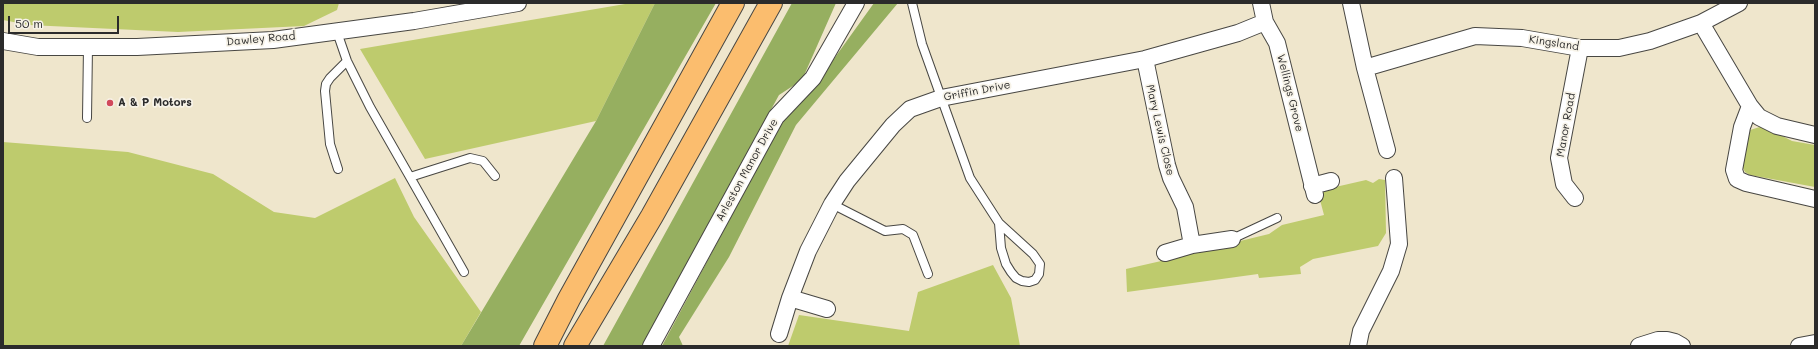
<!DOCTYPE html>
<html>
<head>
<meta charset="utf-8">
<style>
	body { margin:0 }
	#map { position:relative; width:1818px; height:349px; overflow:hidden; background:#efe6cc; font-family:Mali,sans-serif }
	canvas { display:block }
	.frame { position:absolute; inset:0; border:4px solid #2b2b2b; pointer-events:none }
	.scale { position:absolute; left:8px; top:16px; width:111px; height:18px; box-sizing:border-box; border:2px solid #2b2b2b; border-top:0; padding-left:5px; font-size:12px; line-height:14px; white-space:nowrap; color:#2b2b2b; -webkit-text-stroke:3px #f7f3e8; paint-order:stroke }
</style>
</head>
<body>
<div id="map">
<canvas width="1818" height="349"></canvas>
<div class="frame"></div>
<div class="scale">50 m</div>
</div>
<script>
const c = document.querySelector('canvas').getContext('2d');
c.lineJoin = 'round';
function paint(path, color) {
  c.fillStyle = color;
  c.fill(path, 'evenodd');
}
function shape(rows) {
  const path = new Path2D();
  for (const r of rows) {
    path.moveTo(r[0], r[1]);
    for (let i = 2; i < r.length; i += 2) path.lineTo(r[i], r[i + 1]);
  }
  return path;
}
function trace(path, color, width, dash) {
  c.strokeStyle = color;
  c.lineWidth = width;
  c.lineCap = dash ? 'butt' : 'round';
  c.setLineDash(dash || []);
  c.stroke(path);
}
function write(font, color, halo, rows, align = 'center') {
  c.font = font + ' Mali,sans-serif';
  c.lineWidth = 3.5;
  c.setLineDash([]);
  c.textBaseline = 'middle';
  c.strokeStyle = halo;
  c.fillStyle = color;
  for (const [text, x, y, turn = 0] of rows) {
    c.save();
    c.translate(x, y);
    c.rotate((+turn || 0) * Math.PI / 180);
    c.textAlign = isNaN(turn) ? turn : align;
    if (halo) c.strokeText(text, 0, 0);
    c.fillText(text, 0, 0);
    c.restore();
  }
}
paint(shape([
	[3,3,339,3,337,10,304,26,178,32,29,25,3,20],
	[631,3,655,3,596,121,425,159,360,49],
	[1763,126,1792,141,1815,145,1815,187,1750,175,1745,172,1742,166,1746,136,1750,130],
	[3,142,128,152,213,174,274,212,315,218,395,178,414,217,481,312,461,346,3,346],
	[1379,179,1385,180,1386,233,1378,246,1313,259,1300,267,1301,274,1259,278,1258,274,1127,292,1126,269,1236,244,1236,242,1269,234,1282,225,1324,215,1320,200,1322,193,1331,188,1366,180,1373,183],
	[993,265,1011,298,1020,346,788,346,799,315,909,331,918,292]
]), '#becb6d');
paint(shape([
	[655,3,716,3,519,346,461,346,596,121],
	[792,3,836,3,802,80,779,95,642,346,603,346],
	[874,3,898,3,796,125,729,257,679,337,683,346,662,346,780,125,818,81]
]), '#96af60');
const service = shape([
	[912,3,922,44,970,178,999,223,1033,254,1040,264,1039,274,1035,280,1029,282,1022,281,1016,278,1011,272,1006,264,1001,248,999,223],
	[337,32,347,61,370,107,410,177,470,158,483,161,495,176],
	[87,118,88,47],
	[338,169,330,144,325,91,326,84,330,78,347,61],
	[410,177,464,272],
	[832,204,885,231,903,229,913,235,928,274],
	[1232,239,1277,218]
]);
const minor = shape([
	[1261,3,1265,22,1277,43,1315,195],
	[1351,3,1365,68,1387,150],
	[1701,23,1750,106,1759,117,1777,126,1815,135],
	[3,41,38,47,137,47,273,40,414,21,518,3],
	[1145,59,1167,165,1171,178,1185,207,1192,245],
	[1365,68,1475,36,1522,38,1580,48,1619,48,1650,41,1701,23,1739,3],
	[1750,106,1742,127,1734,170,1737,179,1746,183,1815,199],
	[1312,186,1331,181],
	[1575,198,1564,184,1559,158,1580,48],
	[1165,253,1192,245,1232,239],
	[790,298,827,309],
	[779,334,790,298,808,251,832,204,847,181,893,125,910,109,941,98,1145,59,1238,33,1265,22],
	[651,346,776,117,813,78,856,3],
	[1358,346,1361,331,1391,271,1399,244,1394,178],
	[1639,346,1658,340,1667,340,1675,342,1682,346],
	[1799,346,1815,343]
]);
const motorway = shape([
	[545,346,569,299,733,3],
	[575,346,652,216,771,3]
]);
trace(service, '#484743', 10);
trace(minor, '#484743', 18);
trace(motorway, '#484743', 24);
trace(service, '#fff', 8);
trace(minor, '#fff', 16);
trace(motorway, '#fbbd6e', 22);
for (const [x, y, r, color] of [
	[110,103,4,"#d1495b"]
]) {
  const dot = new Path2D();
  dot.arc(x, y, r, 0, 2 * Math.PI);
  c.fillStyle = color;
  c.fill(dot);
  trace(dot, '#f7f3e8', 1.5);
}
write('11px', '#2b2b2b', '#f7f3e8', [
	["Dawley Road",261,39,-5],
	["Kingsland",1554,43,9],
	["Griffin Drive",977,91,-11],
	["Wellings Grove",1290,93,76],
	["Manor Road",1566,125,-80],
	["Mary Lewis Close",1160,130,77],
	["Arleston Manor Drive",747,170,-61]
]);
write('bold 11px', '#2b2b2b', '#f7f3e8', [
	["A & P Motors",118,103]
], 'left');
</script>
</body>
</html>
